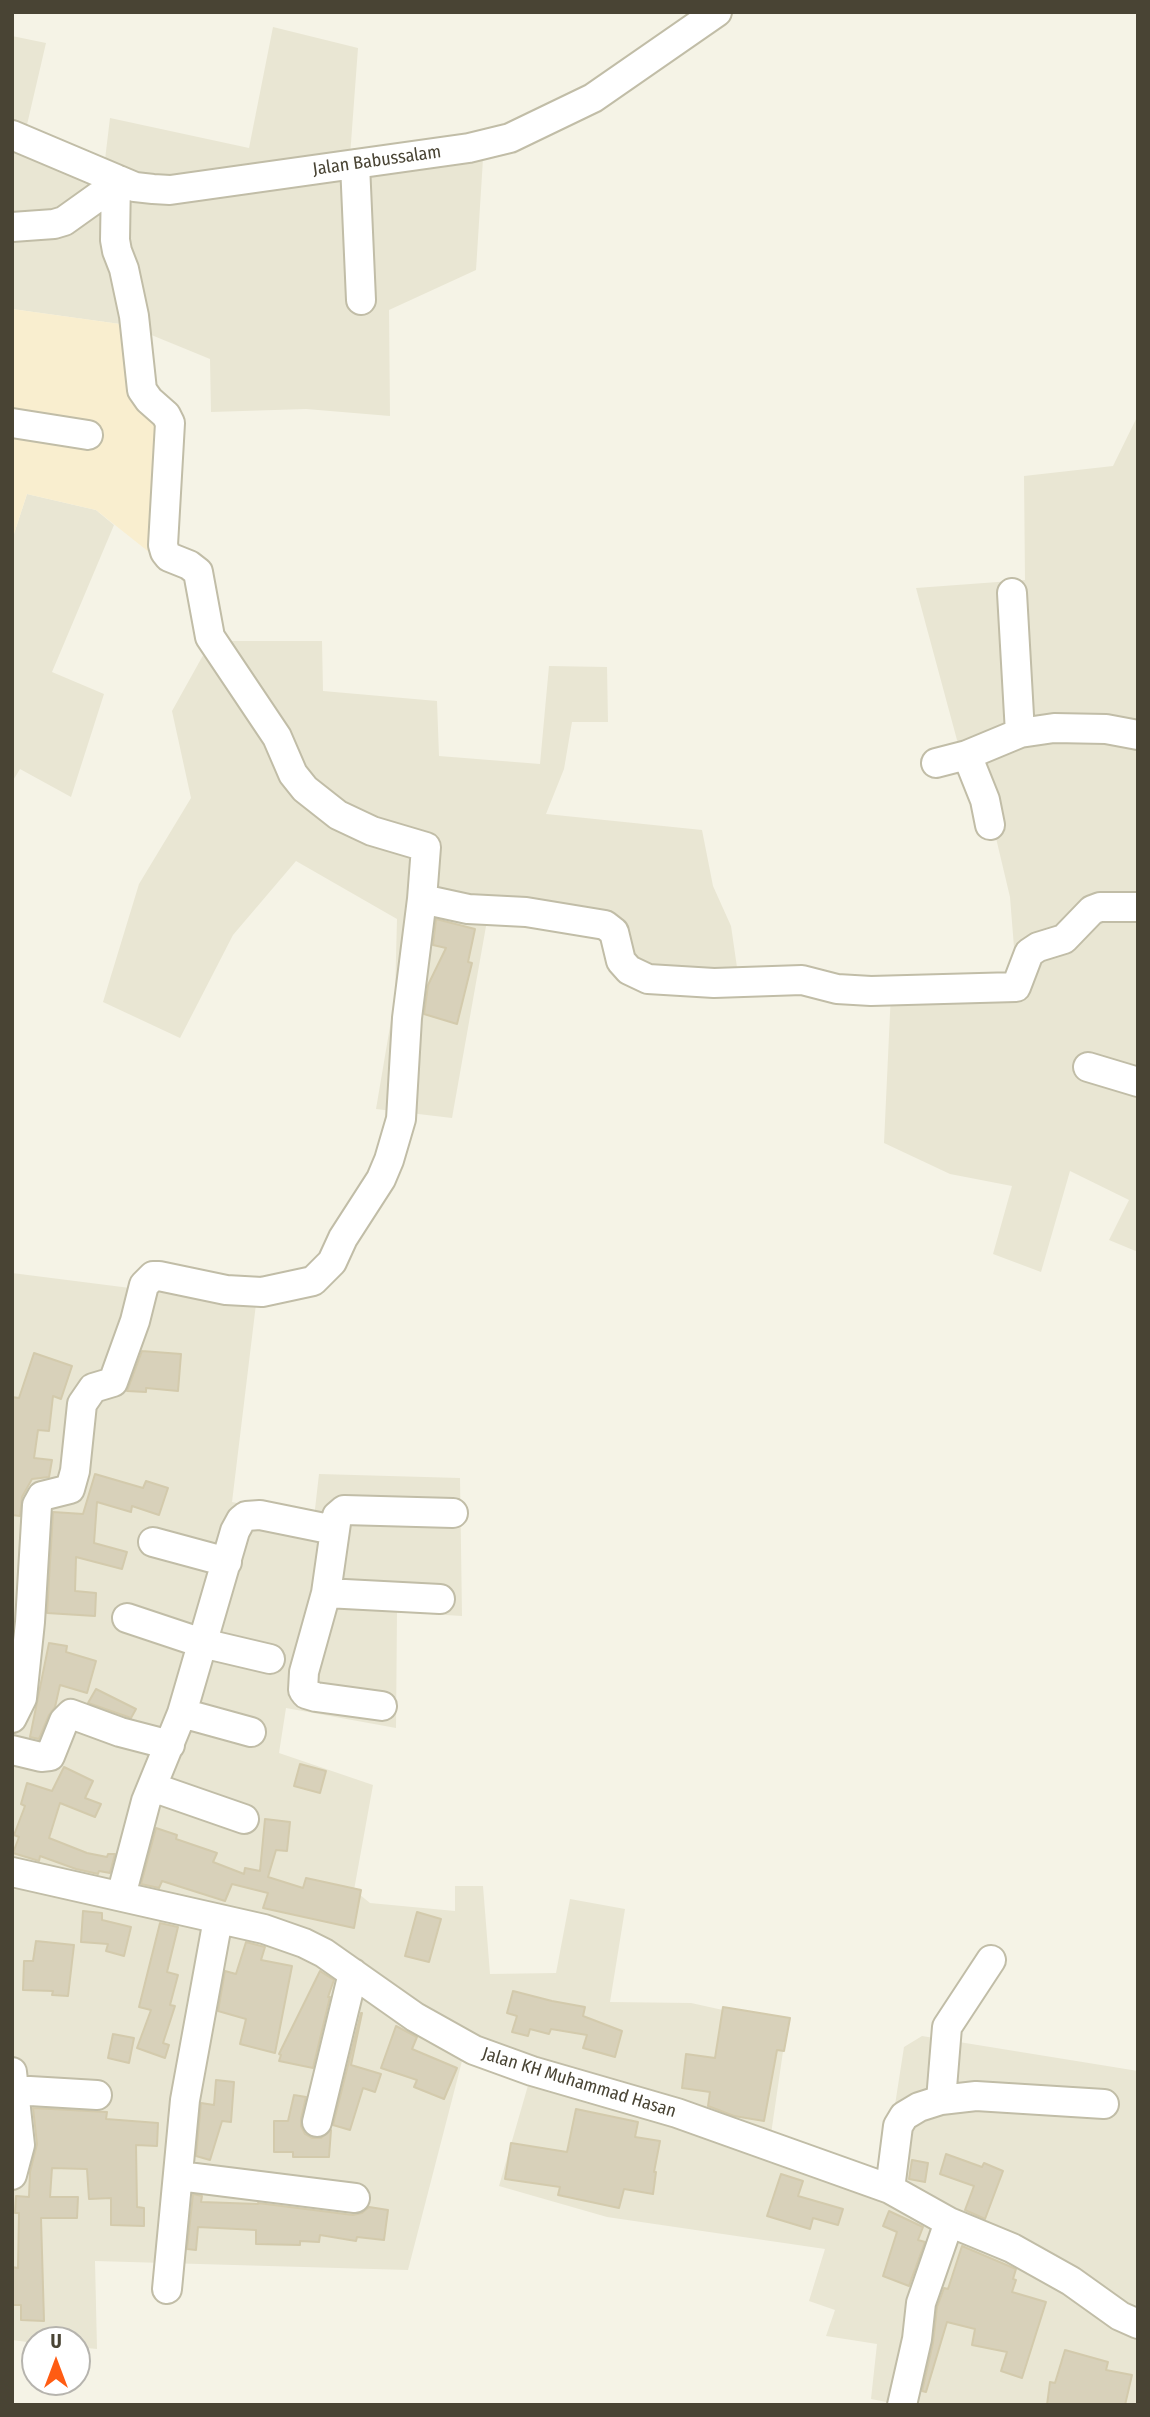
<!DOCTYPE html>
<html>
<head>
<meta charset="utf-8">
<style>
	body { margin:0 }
	#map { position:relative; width:1150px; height:2417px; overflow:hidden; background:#f5f3e6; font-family:"Fira Sans Condensed",sans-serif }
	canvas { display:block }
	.frame { position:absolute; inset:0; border:14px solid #494434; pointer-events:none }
	.north { position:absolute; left:21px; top:2326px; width:70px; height:70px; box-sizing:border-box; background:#fff; border:2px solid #b6b4ae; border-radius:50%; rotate:0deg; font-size:19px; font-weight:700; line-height:28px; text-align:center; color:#494434 }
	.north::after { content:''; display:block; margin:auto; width:24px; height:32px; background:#ff5c13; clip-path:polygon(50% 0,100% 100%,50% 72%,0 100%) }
</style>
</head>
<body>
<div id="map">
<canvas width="1150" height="2417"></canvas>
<div class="frame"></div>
<div class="north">U</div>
</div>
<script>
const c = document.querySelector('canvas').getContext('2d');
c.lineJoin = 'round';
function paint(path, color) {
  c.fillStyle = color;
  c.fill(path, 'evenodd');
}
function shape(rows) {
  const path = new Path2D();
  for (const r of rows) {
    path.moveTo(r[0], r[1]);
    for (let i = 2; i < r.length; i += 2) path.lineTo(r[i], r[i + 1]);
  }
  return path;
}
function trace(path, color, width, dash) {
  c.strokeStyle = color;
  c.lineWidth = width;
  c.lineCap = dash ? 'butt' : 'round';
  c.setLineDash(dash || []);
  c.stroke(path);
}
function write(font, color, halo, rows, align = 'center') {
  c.font = font + ' "Fira Sans Condensed",sans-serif';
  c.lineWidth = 7;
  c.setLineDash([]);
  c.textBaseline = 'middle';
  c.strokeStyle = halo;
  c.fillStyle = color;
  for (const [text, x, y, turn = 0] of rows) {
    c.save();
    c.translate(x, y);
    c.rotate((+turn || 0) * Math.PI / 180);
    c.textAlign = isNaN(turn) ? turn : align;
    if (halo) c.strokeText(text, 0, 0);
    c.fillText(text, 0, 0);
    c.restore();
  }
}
paint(shape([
	[273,27,358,48,350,156,484,143,476,270,389,310,390,416,306,409,211,412,210,359,127,325,12,309,12,36,46,43,26,129,104,168,110,118,249,148],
	[1138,415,1138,1252,1109,1240,1129,1200,1070,1171,1041,1272,993,1254,1012,1186,950,1174,884,1143,891,992,1017,985,1010,897,986,796,957,740,916,588,1025,580,1024,476,1113,466],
	[27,494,96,510,114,525,52,672,104,694,71,797,20,769,12,782,12,540],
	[211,641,322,641,323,691,437,701,439,756,540,764,549,666,607,667,608,722,572,722,564,769,546,814,702,830,713,886,731,926,740,988,653,984,617,932,488,915,452,1118,376,1109,395,997,397,919,296,861,233,935,180,1038,103,1002,139,884,191,798,172,711],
	[12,1273,256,1304,232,1502,314,1518,319,1474,460,1478,462,1616,397,1612,396,1728,286,1708,279,1753,373,1785,354,1890,370,1903,455,1911,455,1886,483,1886,490,1974,556,1973,570,1899,625,1909,610,2002,691,2003,787,2024,770,2141,883,2182,904,2047,922,2036,1138,2071,1138,2405,902,2405,871,2399,877,2344,826,2336,835,2310,809,2301,825,2249,607,2217,499,2186,529,2082,462,2061,408,2270,95,2261,97,2349,77,2347,77,2340,35,2340,35,2343,12,2340]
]), '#e9e6d3');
paint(shape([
	[12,309,127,325,161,422,154,556,96,510,27,494,12,540]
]), '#f9eecf');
const building = shape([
	[436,919,475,929,468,962,472,963,457,1024,424,1014,428,985,446,948,433,945,436,919],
	[142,1351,181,1354,178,1391,146,1388,146,1392,127,1391,142,1351],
	[34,1353,72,1366,61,1399,53,1396,49,1431,38,1430,34,1458,52,1460,49,1477,32,1479,22,1497,20,1516,12,1515,12,1397,19,1398,34,1353],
	[95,1474,143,1488,146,1481,168,1488,159,1515,132,1506,131,1512,97,1502,94,1543,127,1552,122,1569,76,1557,75,1591,96,1593,95,1616,47,1613,53,1512,83,1514,95,1474],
	[49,1643,67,1646,66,1652,96,1661,87,1693,60,1685,55,1707,49,1715,39,1739,30,1737,49,1643],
	[96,1689,136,1709,131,1718,88,1703,96,1689],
	[300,1764,326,1771,320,1793,294,1786,300,1764],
	[64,1767,93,1781,85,1798,101,1804,95,1817,60,1803,49,1838,87,1853,107,1857,108,1854,115,1854,110,1873,99,1871,98,1874,76,1869,40,1856,39,1861,13,1853,19,1837,14,1835,25,1806,21,1804,27,1783,52,1791,64,1767],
	[265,1819,290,1822,287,1851,276,1850,268,1877,303,1888,306,1878,361,1890,354,1928,263,1908,268,1893,232,1884,225,1901,162,1881,159,1888,141,1884,156,1828,177,1835,176,1839,217,1853,213,1862,244,1874,245,1868,260,1871,265,1819],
	[83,1911,102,1913,102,1920,131,1927,124,1956,106,1951,108,1944,81,1942,83,1911],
	[417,1912,441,1919,429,1962,405,1956,417,1912],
	[160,1923,178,1927,167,1972,178,1975,170,2005,175,2006,163,2043,169,2045,165,2058,137,2048,151,2010,139,2007,160,1923],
	[36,1941,74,1945,68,1996,52,1995,53,1991,23,1990,24,1961,33,1961,36,1941],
	[246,1942,265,1947,261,1960,292,1966,275,2053,240,2044,246,2019,218,2011,225,1971,236,1974,246,1942],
	[320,1971,334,1980,328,1997,330,1997,313,2068,279,2061,281,2055,279,2054,320,1971],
	[513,1991,552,2001,585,2007,583,2016,622,2031,615,2057,583,2048,587,2035,551,2029,549,2034,530,2029,528,2036,512,2032,517,2016,507,2013,513,1991],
	[723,2007,790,2018,784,2051,777,2050,764,2121,734,2116,708,2106,710,2092,682,2088,686,2054,715,2058,723,2007],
	[361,2013,362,2013,351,2065,381,2074,375,2092,363,2088,350,2130,333,2125,361,2013],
	[396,2026,417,2037,412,2049,457,2068,444,2099,414,2087,417,2080,381,2068,396,2026],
	[113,2034,134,2038,129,2063,108,2058,113,2034],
	[216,2080,234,2082,231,2122,222,2121,210,2160,196,2156,201,2103,214,2105,216,2080],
	[294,2095,306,2097,301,2119,301,2126,305,2134,312,2138,321,2138,331,2130,329,2157,293,2157,293,2152,274,2152,274,2121,288,2121,294,2095],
	[33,2108,107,2112,106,2119,158,2123,157,2146,136,2145,137,2207,144,2208,144,2226,111,2225,111,2198,89,2199,87,2169,52,2168,50,2197,78,2197,77,2218,41,2218,44,2321,21,2320,21,2305,12,2305,12,2267,18,2268,19,2213,15,2213,16,2196,29,2197,30,2172,37,2144,33,2108],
	[576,2109,638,2122,635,2137,660,2141,654,2172,656,2172,653,2194,624,2189,619,2208,558,2195,560,2187,505,2179,511,2143,567,2152,576,2109],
	[946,2154,982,2167,984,2163,1003,2171,985,2219,965,2210,974,2186,940,2174,946,2154],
	[912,2160,928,2163,925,2182,909,2179,912,2160],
	[781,2174,803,2181,798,2196,843,2209,838,2225,813,2218,810,2229,767,2216,781,2174],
	[193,2194,202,2196,201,2202,258,2204,258,2203,353,2215,362,2213,369,2207,388,2210,384,2240,357,2237,356,2241,320,2235,319,2242,300,2241,300,2245,256,2244,256,2230,198,2227,196,2250,187,2249,193,2194],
	[889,2211,923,2227,918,2240,925,2242,909,2286,883,2276,897,2232,883,2226,889,2211],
	[962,2246,1016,2269,1013,2279,1016,2280,1012,2292,1046,2302,1022,2378,1001,2371,1007,2352,972,2345,975,2329,947,2322,926,2392,922,2391,933,2343,937,2307,944,2288,948,2289,962,2246],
	[1065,2350,1108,2362,1106,2370,1132,2375,1125,2405,1047,2405,1050,2382,1055,2383,1065,2350]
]);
paint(building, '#d8d1ba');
trace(building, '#d3caac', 2);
const minor = shape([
	[12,135,135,187,153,189,170,190,469,148,510,138,593,98,717,12],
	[355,164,361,300],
	[116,179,115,240,117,251,124,269,134,316,142,390,149,400,166,415,170,423,163,545,165,552,169,557,189,565,198,572,210,637,277,737,293,774,305,789,338,815,372,831,426,847,422,899,468,909,526,912,605,925,614,932,621,961,629,970,648,979,714,983,802,980,837,989,871,991,1016,987,1029,953,1038,947,1064,939,1092,910,1100,907,1138,907],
	[12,227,54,224,64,221,99,196,115,193],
	[12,423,88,435],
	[1012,593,1020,733],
	[967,755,985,800,990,825],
	[936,763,967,755,1020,733,1054,728,1106,729,1138,735],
	[1088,1067,1138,1082],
	[153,1542,227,1562],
	[326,1593,440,1599],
	[127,1618,202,1643,270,1659],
	[382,1706,316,1697,306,1694,303,1690,304,1672,326,1593,337,1516,344,1510,453,1513],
	[182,1713,251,1732],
	[12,1718,22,1698,30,1622,37,1505,42,1496,70,1489,75,1471,82,1404,93,1388,113,1382,135,1321,144,1285,153,1276,159,1276,226,1290,262,1292,313,1281,332,1262,343,1238,381,1179,389,1160,401,1119,407,1018,422,899],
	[12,1750,41,1757,50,1756,64,1721,71,1714,120,1732,170,1745],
	[152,1787,244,1819],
	[12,1872,264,1929,304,1943,324,1953,415,2017,474,2050,532,2071,677,2113,890,2189,949,2222,1012,2248,1071,2281,1120,2316,1138,2324],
	[121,1896,146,1801,182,1713,235,1531,241,1520,246,1516,260,1515,334,1530],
	[12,2072,20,2145,12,2175],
	[13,2090,97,2095],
	[941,2100,947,2027,991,1960],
	[317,2122,353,1973],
	[179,2176,355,2198],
	[890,2189,898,2126,904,2116,919,2107,941,2100,976,2096,1104,2104],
	[167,2289,185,2100,218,1919],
	[902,2405,917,2339,921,2303,949,2222]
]);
trace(minor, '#c1bda7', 32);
trace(minor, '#fff', 28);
write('18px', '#494434', '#fff', [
	["Jalan Babussalam",377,161,-8],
	["Jalan KH Muhammad Hasan",579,2083,17]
]);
</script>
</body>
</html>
